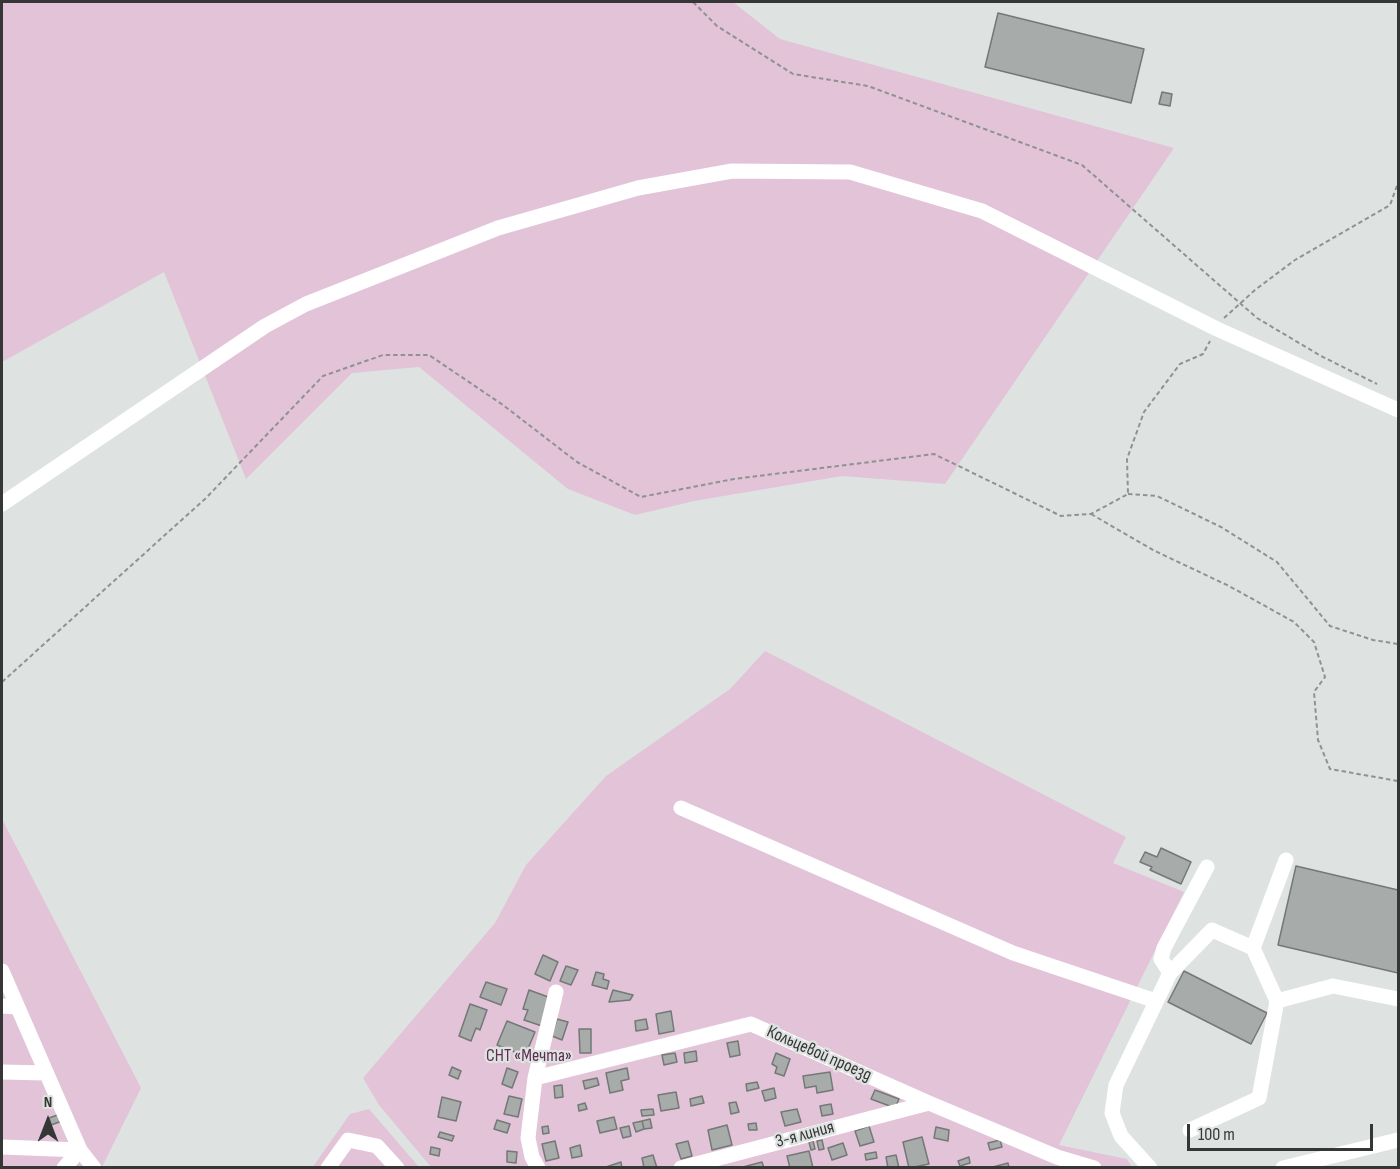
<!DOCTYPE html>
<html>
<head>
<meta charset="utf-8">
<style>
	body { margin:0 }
	#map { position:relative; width:1400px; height:1169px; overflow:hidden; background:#dee3e1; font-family:"Sofia Sans Condensed",sans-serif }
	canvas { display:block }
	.frame { position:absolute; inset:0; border:3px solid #353636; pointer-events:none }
	.north { position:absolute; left:18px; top:1091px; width:60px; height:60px; -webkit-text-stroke:4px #dee3e1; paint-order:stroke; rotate:0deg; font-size:16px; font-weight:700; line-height:24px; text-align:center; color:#353636 }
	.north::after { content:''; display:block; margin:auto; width:21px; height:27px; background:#353636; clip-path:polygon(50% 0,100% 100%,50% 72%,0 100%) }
	.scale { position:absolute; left:1187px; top:1124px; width:186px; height:27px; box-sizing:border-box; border:3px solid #353636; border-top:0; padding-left:8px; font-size:18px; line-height:21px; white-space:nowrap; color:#353636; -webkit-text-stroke:4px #dee3e1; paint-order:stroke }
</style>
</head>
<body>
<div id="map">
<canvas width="1400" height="1169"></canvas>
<div class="frame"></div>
<div class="north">N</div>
<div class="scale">100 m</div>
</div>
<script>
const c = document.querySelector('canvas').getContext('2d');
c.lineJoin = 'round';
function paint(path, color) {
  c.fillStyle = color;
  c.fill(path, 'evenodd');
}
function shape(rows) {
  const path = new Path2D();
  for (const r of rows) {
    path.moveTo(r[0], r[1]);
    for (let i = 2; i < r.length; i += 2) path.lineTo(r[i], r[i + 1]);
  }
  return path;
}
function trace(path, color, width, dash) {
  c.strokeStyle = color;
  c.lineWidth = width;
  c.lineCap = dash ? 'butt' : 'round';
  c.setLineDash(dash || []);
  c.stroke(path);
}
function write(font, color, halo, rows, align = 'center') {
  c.font = font + ' "Sofia Sans Condensed",sans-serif';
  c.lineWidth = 4.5;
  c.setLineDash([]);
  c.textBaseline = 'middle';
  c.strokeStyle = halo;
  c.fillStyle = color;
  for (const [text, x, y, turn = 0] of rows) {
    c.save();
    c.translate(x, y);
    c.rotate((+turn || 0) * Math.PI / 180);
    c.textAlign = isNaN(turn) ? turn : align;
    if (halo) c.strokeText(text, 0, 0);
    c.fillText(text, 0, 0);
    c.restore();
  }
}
paint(shape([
	[2,2,733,2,780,39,1174,148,945,484,842,476,694,501,635,515,568,489,419,367,352,373,246,479,164,272,2,362],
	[765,651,1126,837,1113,863,1184,892,1059,1145,1127,1159,1132,1167,431,1167,379,1105,363,1078,495,923,526,865,606,776,730,689],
	[2,819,141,1088,102,1167,2,1167],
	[369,1109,419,1167,312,1168,350,1114]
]), '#e2c3d8');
const building = shape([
	[998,13,1144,49,1131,103,985,67,998,13],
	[1162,92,1172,94,1170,106,1159,104,1162,92],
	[1161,848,1191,862,1181,884,1150,870,1152,867,1140,862,1145,852,1157,857,1161,848],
	[1296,866,1398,890,1398,973,1278,945,1296,866],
	[543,955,558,962,550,981,535,974,543,955],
	[566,966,578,970,571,985,560,981,566,966],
	[1184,971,1267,1013,1251,1044,1168,1002,1184,971],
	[596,972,604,974,603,979,609,981,607,989,592,985,596,972],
	[486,982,507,989,501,1005,480,997,486,982],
	[529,990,551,998,542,1026,524,1020,528,1010,523,1009,529,990],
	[613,990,633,995,630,1000,609,1002,613,990],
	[470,1004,487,1010,480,1030,476,1028,471,1041,459,1036,470,1004],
	[671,1011,674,1031,659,1034,656,1014,671,1011],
	[557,1019,568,1022,562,1040,552,1036,557,1019],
	[646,1019,648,1029,636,1031,635,1021,646,1019],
	[507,1021,535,1032,525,1056,497,1045,507,1021],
	[579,1029,591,1029,591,1053,580,1053,579,1029],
	[738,1041,740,1055,730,1057,727,1043,738,1041],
	[696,1051,697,1061,685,1063,684,1053,696,1051],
	[675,1053,677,1062,664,1065,662,1055,675,1053],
	[776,1053,790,1059,784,1076,775,1073,777,1067,772,1064,776,1053],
	[452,1067,461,1071,458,1079,449,1075,452,1067],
	[507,1068,518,1072,512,1088,502,1084,507,1068],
	[627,1068,629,1079,621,1081,623,1090,610,1093,606,1073,627,1068],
	[830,1072,833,1090,817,1093,816,1086,805,1088,803,1076,830,1072],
	[597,1078,599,1085,585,1089,583,1081,597,1078],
	[757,1082,759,1088,747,1091,746,1084,757,1082],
	[562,1085,563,1097,555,1098,554,1086,562,1085],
	[774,1088,776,1098,765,1101,762,1091,774,1088],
	[875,1090,899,1099,895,1108,871,1099,875,1090],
	[676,1092,679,1108,661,1111,658,1095,676,1092],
	[509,1096,522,1099,518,1117,504,1114,509,1096],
	[702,1096,704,1103,691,1106,690,1099,702,1096],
	[442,1097,461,1102,456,1121,438,1117,442,1097],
	[736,1102,739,1112,731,1114,729,1103,736,1102],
	[585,1103,587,1109,579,1111,578,1105,585,1103],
	[831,1104,833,1114,822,1116,820,1106,831,1104],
	[653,1109,654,1115,642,1116,641,1110,653,1109],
	[797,1109,801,1122,785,1126,781,1112,797,1109],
	[63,1113,65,1120,51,1125,49,1118,63,1113],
	[614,1117,617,1129,600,1133,597,1121,614,1117],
	[650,1119,652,1128,644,1129,642,1121,650,1119],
	[497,1120,510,1124,507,1133,494,1129,497,1120],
	[642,1121,644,1129,636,1132,633,1123,642,1121],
	[756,1123,757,1130,749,1130,748,1124,756,1123],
	[727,1125,732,1145,712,1150,708,1130,727,1125],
	[548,1126,549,1133,543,1134,542,1127,548,1126],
	[629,1126,631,1136,623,1138,620,1128,629,1126],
	[869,1126,874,1142,860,1146,855,1131,869,1126],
	[936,1127,949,1130,948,1141,934,1138,936,1127],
	[440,1132,454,1136,452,1141,438,1137,440,1132],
	[922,1137,929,1164,909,1168,903,1142,922,1137],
	[822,1140,824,1149,819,1150,817,1141,822,1140],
	[1000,1140,1002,1147,990,1150,988,1143,1000,1140],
	[555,1141,559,1158,546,1161,542,1144,555,1141],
	[688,1141,692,1156,681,1159,676,1144,688,1141],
	[813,1141,815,1149,811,1150,809,1142,813,1141],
	[843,1143,847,1155,832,1160,828,1148,843,1143],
	[580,1145,582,1156,572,1158,570,1148,580,1145],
	[431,1147,440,1149,439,1156,430,1154,431,1147],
	[507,1151,517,1152,516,1163,507,1162,507,1151],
	[809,1151,813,1168,790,1168,787,1156,809,1151],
	[876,1152,877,1158,866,1160,865,1154,876,1152],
	[653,1155,657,1168,644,1168,642,1158,653,1155],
	[896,1155,899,1168,888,1168,886,1157,896,1155],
	[969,1157,970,1163,960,1166,958,1161,969,1157],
	[621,1162,622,1168,606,1168,606,1167,621,1162],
	[762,1162,764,1168,743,1168,743,1167,762,1162],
	[1008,1163,1009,1168,989,1168,1008,1163]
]);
paint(building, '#a7aba9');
trace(building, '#747876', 1.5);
trace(shape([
	[693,2,717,26,793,74,868,86,1082,165,1257,318,1321,356,1377,384],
	[1224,318,1255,290,1295,260,1390,205,1398,183],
	[1128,494,1157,496,1221,527,1277,562,1330,626,1373,640,1398,644],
	[1091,514,1155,551,1229,586,1294,622,1314,642,1325,677,1314,692,1318,740,1330,769,1398,781],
	[2,682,206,498,323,376,383,355,429,355,503,405,577,462,641,497,734,479,934,454,1061,516,1091,514,1128,494,1127,459,1144,412,1180,364,1203,354,1210,341]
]), '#8f9291', 2, [4.5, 3]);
trace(shape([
	[2,504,265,326,306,304,498,228,638,188,732,171,850,172,982,211,1217,329,1398,410],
	[681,808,1013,953,1156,1001],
	[1253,948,1286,860],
	[2,971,80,1150,94,1168],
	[1170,973,1161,959,1164,948,1207,867],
	[2,1006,17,1007],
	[2,1072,46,1073],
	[535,1078,751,1024,929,1103,1057,1157,1094,1168],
	[1190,1130,1259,1098,1277,1001],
	[2,1147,80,1150],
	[64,1168,80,1150],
	[328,1168,348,1140,377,1146,397,1168],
	[538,1168,532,1157,528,1138,535,1078,556,992],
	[681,1168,929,1103],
	[1150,1168,1121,1136,1112,1113,1116,1085,1170,973,1212,930,1253,948,1277,1001,1333,986,1398,999],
	[1283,1168,1398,1140]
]), '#fff', 15);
write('18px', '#353636', '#dee3e1', [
	["Кольцевой проезд",819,1054,24],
	["3-я линия",805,1135,-15]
]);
write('18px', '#5c2c51', '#dee3e1', [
	["СНТ «Мечта»",529,1056]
]);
</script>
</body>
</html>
